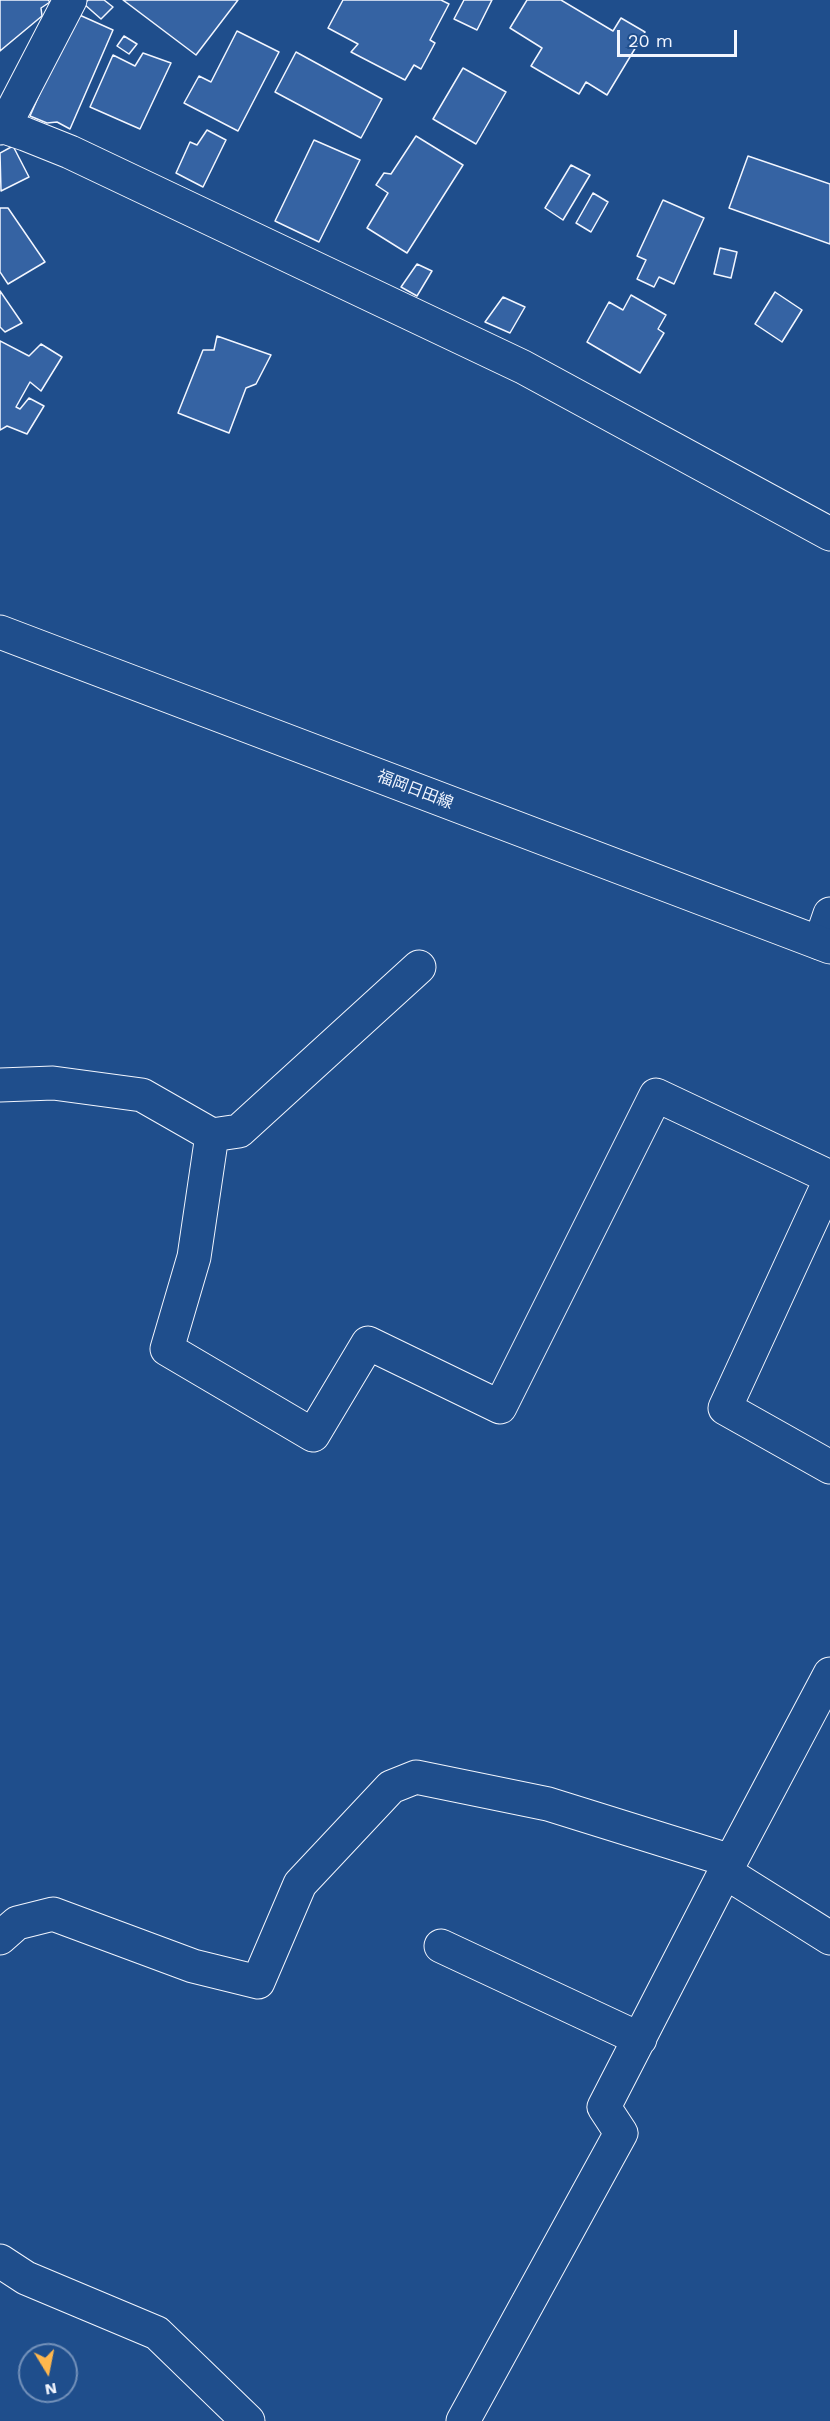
<!DOCTYPE html>
<html>
<head>
<meta charset="utf-8">
<style>
	body { margin:0 }
	#map { position:relative; width:830px; height:2421px; overflow:hidden; background:#1f4e8c; font-family:"Work Sans",sans-serif }
	canvas { display:block }
	.north { position:absolute; left:18px; top:2343px; width:60px; height:60px; box-sizing:border-box; background:#1f4e8c; border:2px solid #7391ba; border-radius:50%; rotate:170deg; font-size:16px; font-weight:700; line-height:24px; text-align:center; color:#f2f6ff }
	.north::after { content:''; display:block; margin:auto; width:21px; height:27px; background:#ffb74d; clip-path:polygon(50% 0,100% 100%,50% 72%,0 100%) }
	.scale { position:absolute; left:617px; top:30px; width:120px; height:27px; box-sizing:border-box; border:3px solid #f2f6ff; border-top:0; padding-left:8px; font-size:18px; line-height:21px; white-space:nowrap; color:#f2f6ff; -webkit-text-stroke:4px #1f4e8c; paint-order:stroke }
</style>
</head>
<body>
<div id="map">
<canvas width="830" height="2421"></canvas>
<div class="north">N</div>
<div class="scale">20 m</div>
</div>
<script>
const c = document.querySelector('canvas').getContext('2d');
c.lineJoin = 'round';
function paint(path, color) {
  c.fillStyle = color;
  c.fill(path, 'evenodd');
}
function shape(rows) {
  const path = new Path2D();
  for (const r of rows) {
    path.moveTo(r[0], r[1]);
    for (let i = 2; i < r.length; i += 2) path.lineTo(r[i], r[i + 1]);
  }
  return path;
}
function trace(path, color, width, dash) {
  c.strokeStyle = color;
  c.lineWidth = width;
  c.lineCap = dash ? 'butt' : 'round';
  c.setLineDash(dash || []);
  c.stroke(path);
}
function write(font, color, halo, rows, align = 'center') {
  c.font = font + ' "Work Sans","Noto Sans JP",sans-serif';
  c.lineWidth = 4.5;
  c.setLineDash([]);
  c.textBaseline = 'middle';
  c.strokeStyle = halo;
  c.fillStyle = color;
  for (const [text, x, y, turn = 0] of rows) {
    c.save();
    c.translate(x, y);
    c.rotate((+turn || 0) * Math.PI / 180);
    c.textAlign = isNaN(turn) ? turn : align;
    if (halo) c.strokeText(text, 0, 0);
    c.fillText(text, 0, 0);
    c.restore();
  }
}
const building = shape([
	[0,0,48,0,50,2,41,8,42,16,0,51,0,0],
	[88,0,104,0,113,7,101,19,84,4,88,0],
	[123,0,238,0,196,55,123,0],
	[343,0,441,0,449,4,430,40,435,43,421,69,414,65,405,80,351,52,358,44,328,28,343,0],
	[464,0,492,0,477,30,454,19,464,0],
	[527,0,561,0,613,31,621,18,645,32,607,95,586,82,579,94,531,66,542,48,510,28,527,0],
	[75,13,113,30,70,129,57,122,47,123,30,116,75,13],
	[237,31,279,52,238,131,184,103,199,76,211,82,237,31],
	[124,36,137,44,129,54,117,46,124,36],
	[296,52,382,99,361,138,275,92,296,52],
	[143,53,171,63,140,129,90,107,113,55,135,66,143,53],
	[463,68,506,92,476,144,433,119,463,68],
	[207,130,226,140,203,187,176,173,190,142,197,145,207,130],
	[416,136,463,165,407,253,367,228,388,193,376,185,384,173,391,174,416,136],
	[314,140,360,160,319,242,275,221,314,140],
	[13,146,29,177,1,191,0,153,13,146],
	[748,156,830,184,830,244,729,208,748,156],
	[571,165,590,175,563,220,545,208,571,165],
	[593,193,608,202,591,232,576,223,593,193],
	[663,200,704,218,674,284,659,277,654,287,637,279,646,260,637,256,663,200],
	[0,208,8,208,45,262,8,284,0,272,0,208],
	[720,248,737,252,731,278,714,274,720,248],
	[417,264,432,271,417,296,401,287,417,264],
	[0,291,22,323,5,332,0,327,0,291],
	[775,292,802,310,782,342,755,324,775,292],
	[631,295,666,315,658,329,664,333,640,373,587,342,609,302,623,310,631,295],
	[503,297,525,307,510,333,485,322,503,297],
	[217,336,271,355,256,384,246,388,229,433,178,413,203,350,214,350,217,336],
	[0,341,29,356,41,344,62,357,41,391,30,382,16,407,20,409,29,398,44,406,27,434,7,426,0,430,0,341]
]);
paint(building, '#3563a3');
trace(building, '#f2f6ff', 1.5);
const minor = shape([
	[4,127,70,0],
	[0,128,4,127,25,134,70,152,523,367,830,534],
	[820,943,830,914],
	[0,1085,53,1083,142,1095,212,1135,194,1257,167,1349,313,1435,368,1343,500,1407,656,1095,830,1177],
	[212,1135,239,1131,419,967],
	[830,1180,725,1408,830,1467],
	[725,1872,830,1938],
	[0,1938,17,1923,53,1914,193,1966,258,1982,300,1884,391,1787,416,1777,548,1804,731,1861],
	[441,1946,640,2039],
	[0,2261,26,2278,157,2333,248,2421],
	[463,2421,621,2133,604,2107,725,1872,830,1674]
]);
const secondary = shape([
	[0,632,830,947]
]);
trace(minor, '#f2f6ff', 35);
trace(secondary, '#f2f6ff', 35);
trace(minor, '#1f4e8c', 33);
trace(secondary, '#1f4e8c', 33);
write('16px', '#f2f6ff', '#1f4e8c', [
	["福岡日田線",415,790,21]
]);
</script>
</body>
</html>
